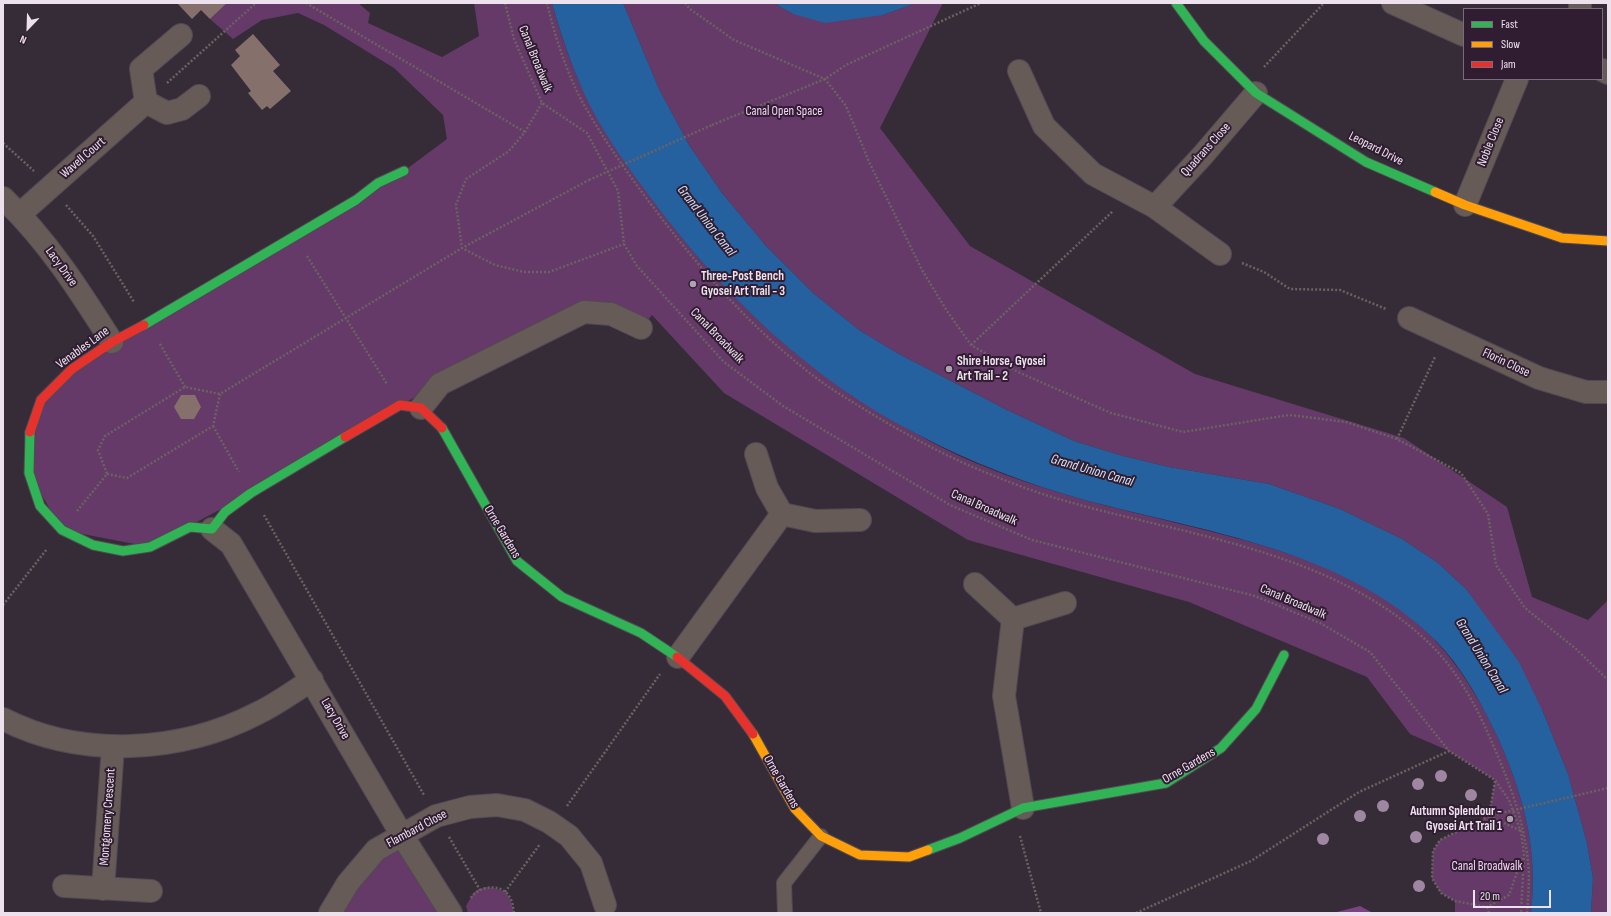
<!DOCTYPE html>
<style>
body{margin:0}
#map{position:relative;width:1611px;height:916px;overflow:hidden;background:#362c37;font-family:"Sofia Sans Condensed",sans-serif}
canvas{display:block}
.frame{position:absolute;inset:0;border:4px solid #ede1ee;pointer-events:none}
.legend{position:absolute;left:1463px;top:8px;width:140px;height:72px;box-sizing:border-box;background:#301d31;border:1px solid #7c6b7d;margin:0;padding:5px 7px;list-style:none;font-size:12px;color:#ede1ee}
.legend li{display:flex;align-items:center;gap:8px;height:20px}
.legend b{width:20px;border:1px solid #7c6b7d}
.north{position:absolute;left:8px;top:8px;width:40px;height:40px;-webkit-text-stroke:3px #301d31;paint-order:stroke;rotate:203deg;font-size:11px;font-weight:700;line-height:16px;text-align:center;color:#ede1ee}
.north::after{content:'';display:block;margin:auto;width:14px;height:18px;background:#ede1ee;clip-path:polygon(50% 0,100% 100%,50% 72%,0 100%)}
.scale{position:absolute;left:1473px;top:890px;width:78px;height:18px;box-sizing:border-box;border:2px solid #ede1ee;border-top:0;padding-left:5px;font-size:12px;line-height:14px;white-space:nowrap;color:#ede1ee;-webkit-text-stroke:3px #301d31;paint-order:stroke}
</style>
<div id="map">
<canvas width="1611" height="916"></canvas>
<div class="frame"></div>
<ul class="legend">
<li><b style="height:5px;background:#30b455"></b>Fast</li>
<li><b style="height:5px;background:#ff9f0a"></b>Slow</li>
<li><b style="height:5px;background:#e5322d"></b>Jam</li>
</ul>
<div class="north">N</div>
<div class="scale">20 m</div>
</div>
<script>
const ctx = document.querySelector('canvas').getContext('2d');
ctx.lineJoin = 'round';
function fillPath(path, color) { ctx.fillStyle = color; ctx.fill(path, 'evenodd'); }
function strokePath(path, color, width, dash) { ctx.strokeStyle = color; ctx.lineWidth = width; ctx.lineCap = dash ? 'butt' : 'round'; ctx.setLineDash(dash || []); ctx.stroke(path); }
function label(font, color, halo, rows, align = 'center') {
  ctx.font = font + ' "Sofia Sans Condensed",sans-serif'; ctx.lineWidth = 4; ctx.setLineDash([]); ctx.textBaseline = 'middle'; ctx.strokeStyle = halo; ctx.fillStyle = color; for (const [text, x, y, turn = 0] of rows) {
    ctx.save(); ctx.translate(x, y); ctx.rotate((+turn || 0) * Math.PI / 180); ctx.textAlign = isNaN(turn) ? turn : align; if (halo) ctx.strokeText(text, 0, 0); ctx.fillText(text, 0, 0); ctx.restore();
  }
}
fillPath(new Path2D(`
 M227,3H358L370,13L368,23L442,57L479,36L474,3H552C561,35 572,68 587,98C605,135 629,168 654,201C688,248 726,291 770,330C780,339 791,350 802,358C823,374 847,388 869,402C885,413 900,425 917,434C988,475 1069,497 1148,516C1235,538 1330,556 1404,612C1446,644 1476,690 1498,738C1524,797 1538,848 1531,913H1455V901L1441,893L1432,878L1433,851L1440,840L1489,816L1495,780L1449,751L1410,734L1367,677L1189,602L968,540L724,393L652,315L641,328L584,312L400,405L251,493L150,547L62,530L29,473L41,400L72,369L404,171L447,139L443,115L394,68L324,25L298,13L262,20L233,39L210,19Z
 M623,3H774L793,14L883,15L916,3H943L880,128L970,246L1195,374L1404,438L1507,507L1532,597L1588,620L1608,600V913H1591L1593,878L1587,843L1568,774L1543,712L1466,589L1438,563L1402,539L1340,509L1269,484L1169,467L1123,456L1074,441L1007,410L897,353L859,330L813,293L766,246L722,193L689,145L659,89Z
 M403,837L451,913H330Z
 M485,887C508,890 509,892 514,913H468L466,906L474,892Z`), '#653968');
fillPath(new Path2D(`
 M1360,906L1373,913H1333Z`), '#7b4380');
fillPath(new Path2D(`
 M552,3H623L659,89L689,145L722,193L766,246L813,293L859,330L897,353L1007,410L1074,441L1123,456L1169,467L1269,484L1340,509L1402,539L1438,563L1466,589L1519,662L1543,712L1568,774L1587,843L1593,878L1591,913H1531C1538,848 1524,797 1498,738C1482,704 1462,667 1436,641C1345,549 1204,532 1085,500C1027,484 970,462 917,434C811,380 724,296 653,201C633,174 613,147 596,117C577,82 563,42 552,3Z
 M774,3H916L883,15L825,23L793,14Z`), '#25619f');
fillPath(new Path2D(`
 M177,3H227L210,19L201,10L192,19Z
 M253,34L280,65L273,71L291,91L270,109L267,106L262,110L248,93L251,91L231,65L240,56L235,50Z
 M181,395H195L201,407L194,419H181L174,407Z`), '#86706c');
const lane = new Path2D(`
 M785,913L784,883L821,836`);
const street = new Path2D(`
 M1393,3L1464,35
 M1580,9V3
 M181,35L141,69L146,102L167,113L182,109L199,96
 M1602,70L1608,73
 M1019,71L1044,126L1093,174L1155,207
 M3,198C48,241 79,290 112,342
 M1465,205L1517,79
 M20,214L146,102
 M1220,254L1155,207L1203,155L1256,93
 M1409,318L1539,378L1586,392H1608
 M421,408L440,384L584,312L611,314L641,328
 M756,454L767,488L782,514L815,521L860,520
 M212,529L231,544L403,837L451,913
 M975,584L1013,619L1065,603
 M1013,619L1004,696L1023,808
 M678,657L782,514
 M3,719C81,759 181,753 258,713C277,704 294,691 312,680
 M64,886L151,891
 M103,889L113,746
 M330,913L348,883L376,850L436,816L470,807L497,805L525,810L549,822L569,836L591,863L605,905`);
const fast = new Path2D(`
 M1176,3L1204,41L1256,93L1366,162L1435,192
 M144,325L356,200L378,183L404,171
 M442,428L517,561L562,597L641,633L677,657
 M30,432L29,473L40,506L62,530L93,545L123,551L150,547L190,527L212,529L225,512L251,493L345,437
 M928,850L960,838L1023,808L1166,783L1221,748L1256,709L1284,655`);
const slow = new Path2D(`
 M1435,192L1465,205L1562,238L1608,241
 M753,734L795,809L821,836L860,855L909,857L928,850`);
const jam = new Path2D(`
 M30,432L41,400L72,369L112,342L144,325
 M345,437L400,405L421,408L442,428
 M677,657L725,696L753,734`);
strokePath(lane, '#524a53', 16);
strokePath(street, '#524a53', 24);
strokePath(fast, '#524a53', 11);
strokePath(slow, '#524a53', 11);
strokePath(jam, '#524a53', 11);
strokePath(new Path2D(`
 M306,3L525,132
 M505,3L514,39L542,103L587,133L618,191L624,244L637,266L724,362L783,406L950,505L1032,540L1255,596L1320,623L1370,652L1449,751L1495,780L1509,800L1521,832L1524,854L1521,913
 M547,3C555,37 567,74 584,105C604,140 628,174 653,207C699,268 750,327 811,374C830,389 851,401 872,414C909,436 947,457 987,473C1009,482 1032,491 1055,498C1183,536 1335,549 1433,647C1460,675 1479,711 1493,745C1510,784 1524,821 1528,862C1530,879 1528,896 1527,913
 M685,3L690,9L734,40L825,79L846,106L870,164L922,270L947,311L971,345L1018,372L1111,413L1183,432L1289,415L1346,422L1397,439L1461,473L1488,514L1496,565L1525,608L1576,649L1608,680
 M1264,67L1324,3
 M167,83L256,3
 M542,103L525,132L509,151L466,179L456,205L462,248L495,265L524,272H549L624,244
 M712,125L825,79L846,65L981,3
 M3,143L34,171
 M66,205L93,236L134,302
 M307,256L387,384
 M1242,263L1264,272L1290,289L1340,290L1386,309
 M160,344L185,387
 M971,345L1113,211
 M213,426L239,472
 M1397,439L1435,357
 M107,474L127,478L213,426L220,394
 M77,511L107,474L98,450L105,436L185,387L220,394L462,248L589,180
 M264,515L424,795
 M3,605L47,549
 M1495,781L1489,816L1521,831
 M567,806L660,674
 M1489,816L1440,840L1433,851L1432,878L1441,893L1455,901L1487,907L1509,895L1522,858
 M1020,836L1041,913
 M449,837L480,890
 M505,892L540,844
 M471,898C478,886 503,882 510,898C513,902 513,908 514,913
 M1487,907L1489,913
 M1136,913L1251,861L1359,792L1449,751`), '#6c6262', 2.5, [2, 2]);
strokePath(lane, '#675b58', 14);
strokePath(street, '#675b58', 22);
strokePath(fast, '#30b455', 9);
strokePath(slow, '#ff9f0a', 9);
strokePath(jam, '#e5322d', 9);
strokePath(new Path2D(`
 M589,180L712,125
 M1489,816L1608,788`), '#6c6262', 2.5, [2, 2]);
ctx.fillStyle = '#9f87a1';
for (const [x, y] of [
 [1441,776],
 [1418,784],
 [1471,795],
 [1383,806],
 [1360,816],
 [1416,837],
 [1323,839],
 [1419,886]
]) { ctx.beginPath(); ctx.arc(x, y, 6, 0, 2 * Math.PI); ctx.fill(); }
for (const [x, y, r, color] of [
 [693,284,4,"#ada2ae"],
 [949,369,4,"#ada2ae"],
 [1510,819,4,"#ada2ae"]
]) { const dot = new Path2D(); dot.arc(x, y, r, 0, 2 * Math.PI); ctx.fillStyle = color; ctx.fill(dot); strokePath(dot, '#301d31', 1.5); }
label('13px', '#ede1ee', '#301d31', [
 ["Canal Broadwalk",535,59,68],
 ["Noble Close",1491,142,-68],
 ["Leopard Drive",1376,149,27],
 ["Quadrans Close",1206,150,-48],
 ["Wavell Court",83,158,-41],
 ["Lacy Drive",61,267,54],
 ["Canal Broadwalk",717,336,46],
 ["Venables Lane",83,348,-36],
 ["Florin Close",1506,363,25],
 ["Canal Broadwalk",984,508,24],
 ["Orne Gardens",502,532,59],
 ["Canal Broadwalk",1293,602,23],
 ["Lacy Drive",335,719,60],
 ["Orne Gardens",1189,766,-30],
 ["Orne Gardens",781,782,60],
 ["Montgomery Crescent",108,817,-86],
 ["Flambard Close",417,829,-28]
]);
label('13px', '#f5d2f7', '#301d31', [
 ["Canal Open Space",784,112],
 ["Canal Broadwalk",1487,867]
]);
label('bold 13px', '#ede1ee', '#301d31', [
 ["Three-Post Bench",701,277],
 ["Gyosei Art Trail - 3",701,292],
 ["Shire Horse, Gyosei",957,362],
 ["Art Trail - 2",957,377],
 ["Autumn Splendour -",1502,812,"right"],
 ["Gyosei Art Trail 1",1502,827,"right"]
], 'left');
label('italic 14px', '#d2e2f5', '#301d31', [
 ["Grand Union Canal",706,221,52],
 ["Grand Union Canal",1092,471,16],
 ["Grand Union Canal",1481,656,58]
]);
</script>
